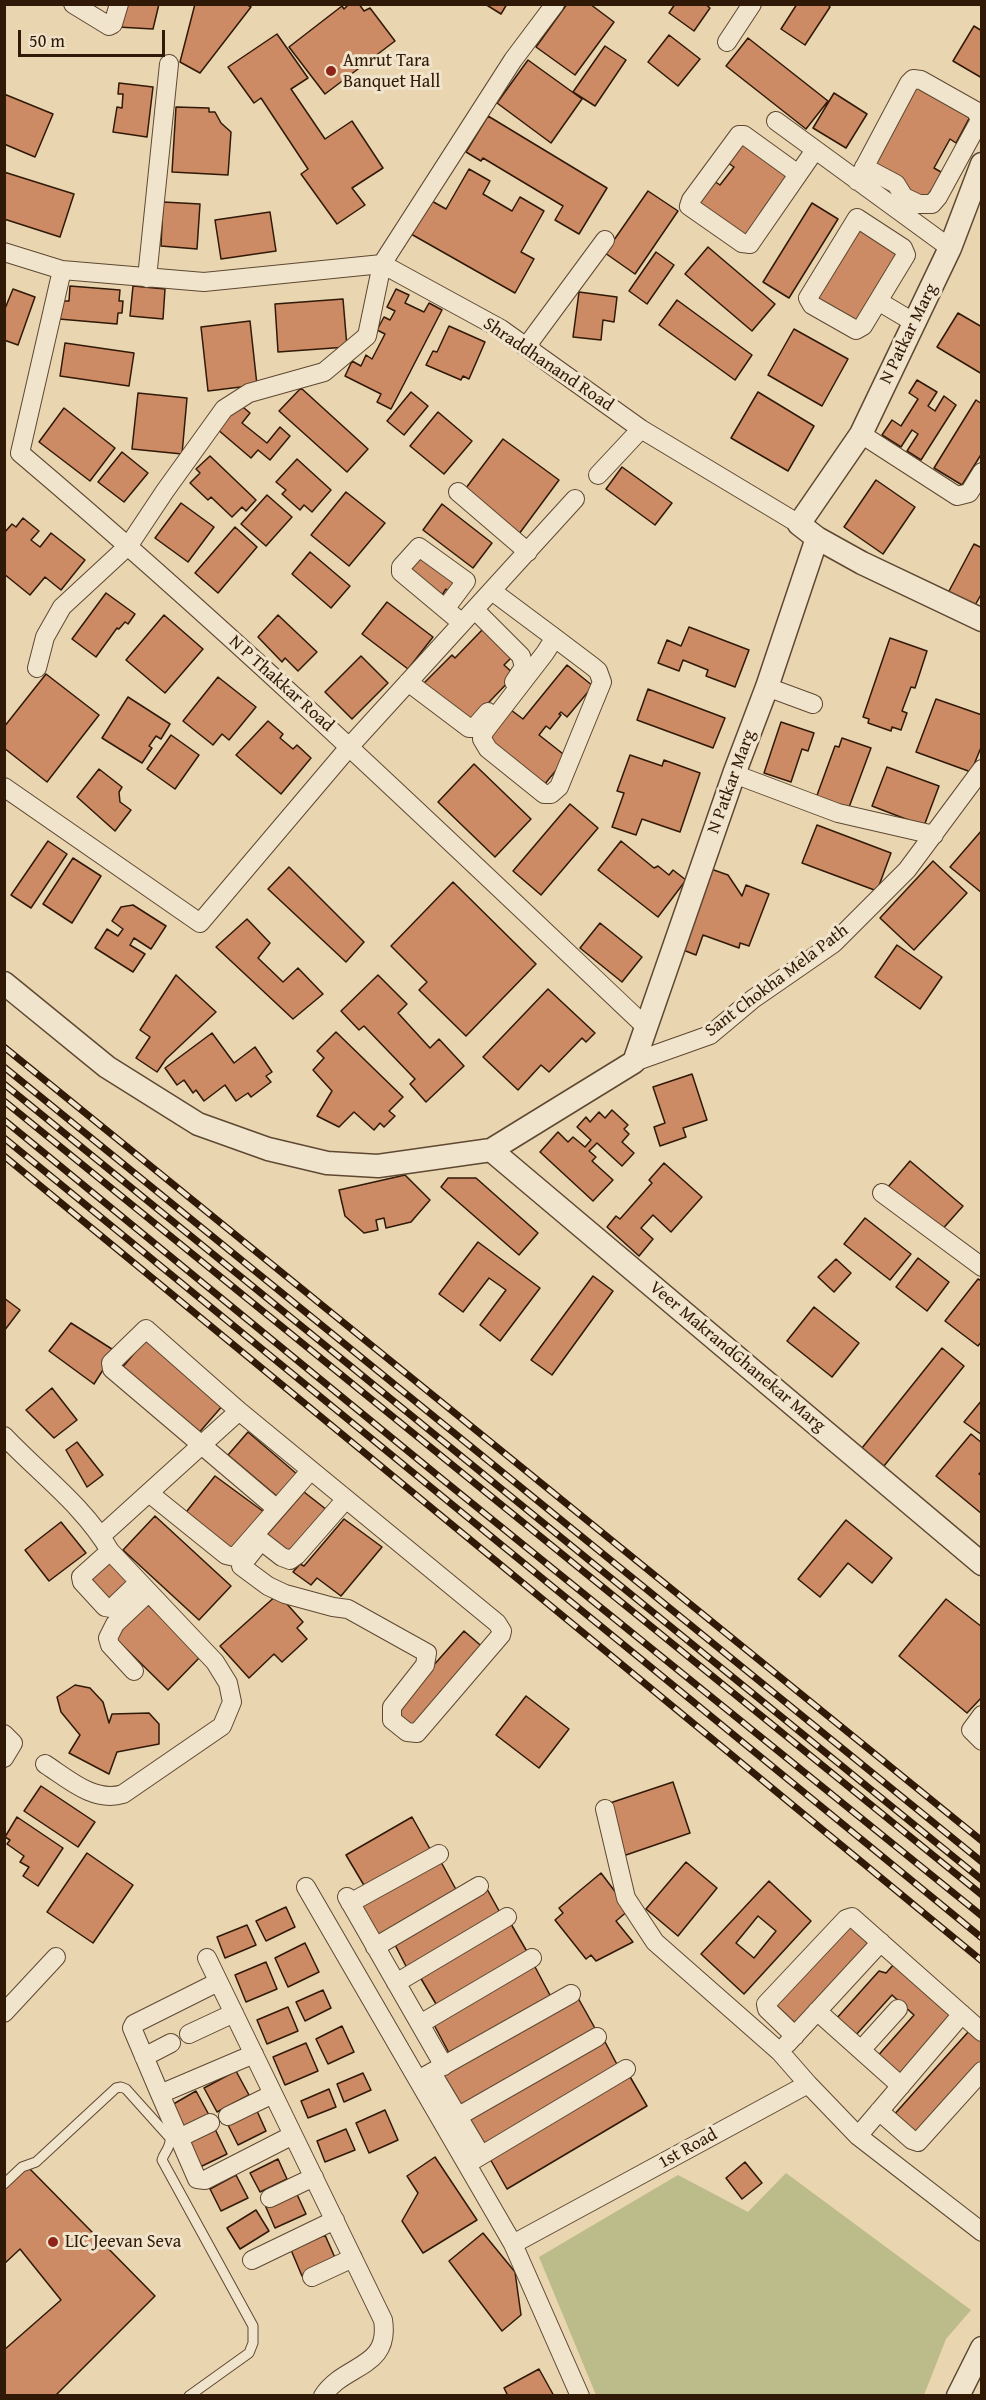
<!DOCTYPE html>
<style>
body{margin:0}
#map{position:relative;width:986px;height:2400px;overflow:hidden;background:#ead5b1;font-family:"Gentium Book Plus",serif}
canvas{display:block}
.frame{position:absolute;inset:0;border:6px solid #301907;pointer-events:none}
.scale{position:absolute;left:18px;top:30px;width:147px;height:27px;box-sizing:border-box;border:3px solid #301907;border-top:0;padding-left:8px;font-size:18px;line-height:21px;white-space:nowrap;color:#301907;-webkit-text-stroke:4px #f1e4cc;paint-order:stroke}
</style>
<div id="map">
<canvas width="986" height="2400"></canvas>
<div class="frame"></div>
<div class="scale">50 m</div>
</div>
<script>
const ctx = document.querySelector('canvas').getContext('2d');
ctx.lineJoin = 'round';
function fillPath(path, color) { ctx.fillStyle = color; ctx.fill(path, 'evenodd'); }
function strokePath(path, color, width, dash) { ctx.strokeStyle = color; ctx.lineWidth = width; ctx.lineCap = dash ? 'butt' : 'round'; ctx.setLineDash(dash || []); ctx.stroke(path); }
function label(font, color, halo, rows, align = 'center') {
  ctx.font = font + ' "Gentium Book Plus",serif'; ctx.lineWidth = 6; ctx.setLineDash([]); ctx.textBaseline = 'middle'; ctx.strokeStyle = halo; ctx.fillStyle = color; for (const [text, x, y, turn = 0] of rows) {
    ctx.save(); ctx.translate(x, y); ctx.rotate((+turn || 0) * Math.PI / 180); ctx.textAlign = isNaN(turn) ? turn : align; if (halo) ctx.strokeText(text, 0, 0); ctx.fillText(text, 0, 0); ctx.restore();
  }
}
fillPath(new Path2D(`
 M786,2173L971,2310L946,2339L924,2395H596L539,2257L678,2175L748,2212Z`), '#bbbc89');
const building = new Path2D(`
 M122,4H159L153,29L118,27Z
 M195,4H246L251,7L200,73L180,62Z
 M349,4H359L364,11L370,8L395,41L325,94L289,47L342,6L344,9Z
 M485,4H507L501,14Z
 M567,4H590L614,22L575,75L536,47Z
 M675,4H705L710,8L694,31L669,13Z
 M797,4H827L830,7L805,45L781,29Z
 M974,26L982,31V78L953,61Z
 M277,34L308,78L291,89L325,139L352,121L383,168L352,188L365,205L337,224L301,174L308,169L261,98L254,103L228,67Z
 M669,35L700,59L678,86L648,62Z
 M748,38L828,101L806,129L726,66Z
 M605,46L626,60L595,106L573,92Z
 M528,60L582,99L551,143L497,103Z
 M917,82L972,113L956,143L950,139L934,168L941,172V177L926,198L908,191L872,164Z
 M119,83L153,87L147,137L113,132L117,107L122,108L123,94H118Z
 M834,93L867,114L846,148L813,128Z
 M4,94L53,114L35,157L4,144Z
 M176,107L209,108V112H215L221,123L231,132L228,175L172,172Z
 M488,116L607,188L579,234L555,220L563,206L483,158L481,161L466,152Z
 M742,138L794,175L773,195L760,214L763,216L747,240L694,202L711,179L720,185L734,167L725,161Z
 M469,169L490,181L483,194L512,211L520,197L544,211L521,252L534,259L515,293L411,234L430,200L446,209Z
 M4,172L74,194L60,237L4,219Z
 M648,191L678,211L635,274L605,253Z
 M163,202L200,204L197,249L161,246Z
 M812,203L838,219L789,298L763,282Z
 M270,212L276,251L221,259L215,220Z
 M858,225L900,250L855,324L813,299Z
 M708,247L775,304L752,331L685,274Z
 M656,252L674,265L647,304L629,291Z
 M70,286L120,290L119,301H123L122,313H118L117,324L59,319L61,301H69Z
 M133,286L165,289L163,319L130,316Z
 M13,289L35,297L18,345L4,340V311Z
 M396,289L409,295L405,303L424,312L429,303L442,310L391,409L377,402L381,394L345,376L352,361L361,366L366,355L372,359L385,334L377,330L384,317L390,320L395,311L387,307Z
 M579,292L617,297L614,322L603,320L601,340L573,337Z
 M343,299L347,347L278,352L275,304Z
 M677,300L752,355L735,380L659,325Z
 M958,313L982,327V374L937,347Z
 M250,321L257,385L208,391L201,327Z
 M449,326L485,342L469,379L463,376L461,380L426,365L433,351L437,352Z
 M794,329L848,359L822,406L768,375Z
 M65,343L134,353L129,386L60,376Z
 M917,380L937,392L928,406L935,411L944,396L956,405L921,460L907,451L918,434L912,430L901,447L882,435L892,420L901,426L918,399L909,393Z
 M301,388L368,449L347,472L279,411Z
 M411,392L428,406L404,435L387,421Z
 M758,392L814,426L788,471L731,438Z
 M138,393L187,398L182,454L132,449Z
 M976,400L982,404V453L962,485L934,468Z
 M238,403L250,413L242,423L267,443L280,427L290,436L270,460L258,450L251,458L217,429Z
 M64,408L115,448L90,481L39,442Z
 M438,412L472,441L444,474L410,446Z
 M503,439L559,480L519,534L463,492Z
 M122,452L148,473L124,502L98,482Z
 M210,456L256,500L246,511L242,507L232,517L211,497L208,500L190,483L200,473L196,469Z
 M297,459L331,490L312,512L304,505L300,510L282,494L286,490L276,482Z
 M622,467L672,503L655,525L606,489Z
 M876,480L915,507L883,554L844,527Z
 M346,492L385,523L349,566L311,535Z
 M267,495L292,517L266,546L241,524Z
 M181,503L214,527L188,562L155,538Z
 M442,504L492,543L473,568L423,530Z
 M23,518L39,531L31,540L40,547L51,533L85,560L61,590L45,577L30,595L4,574V533L12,524L16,527Z
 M235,527L257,547L218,593L195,573Z
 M974,544L982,548V593L974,607L948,593Z
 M310,552L350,586L331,608L292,574Z
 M417,552L460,581L452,593L446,589L440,598L403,572Z
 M106,593L135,614L128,624L125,622L119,629L117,628L96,657L72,639Z
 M387,602L433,637L408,669L362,634Z
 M164,615L203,649L165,693L126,660Z
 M278,615L317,652L298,671L285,658L282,662L258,637Z
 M689,627L749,650L735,687L706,676L708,670L683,660L679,671L658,663L667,640L681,646Z
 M483,629L512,657L504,665L515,675L470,722L422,685L452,655L455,658Z
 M890,638L927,651L915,688L911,687L902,711L907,713L901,730L892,727L891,731L868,723L869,719L863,717Z
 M361,656L388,683L352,719L325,692Z
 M567,665L593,686L567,717L561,712L559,714L561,715L550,729L546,726L539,735L567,757L544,785L488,739L511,710L523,719Z
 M46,674L99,715L47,782L4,748V727Z
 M218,677L256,707L229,740L222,734L213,745L183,721Z
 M648,689L725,718L713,748L637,720Z
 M128,697L170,724L161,739L156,736L149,746L152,748L142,763L102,738Z
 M936,699L982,715V745L971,772L916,752Z
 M268,721L283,734L280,738L293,749L297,745L311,758L281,794L236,755Z
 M781,722L814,733L808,751L802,749L791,782L764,773Z
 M171,735L199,755L175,789L147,769Z
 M842,738L871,748L848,810L816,798L835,746L839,747Z
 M630,755L662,766L664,760L700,773L680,832L642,819L636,835L612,827L624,793L617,791Z
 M474,764L531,819L495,857L438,802Z
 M887,767L939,786L924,826L872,806Z
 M99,769L122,787L119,792L120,802L131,810L115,831L77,797Z
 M570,804L598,828L541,895L513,871Z
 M817,825L891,853L877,891L802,863Z
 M982,830V893L950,867Z
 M48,841L67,854L31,908L11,895Z
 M621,841L654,868L658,866L669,875L673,870L686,880L658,917L598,870Z
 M73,858L101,876L72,923L43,904Z
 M933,861L967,893L914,950L880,918Z
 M289,867L364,942L346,962L268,889Z
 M711,869L728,875L742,896L746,885L769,894L749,946L740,943L739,948L703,935L696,955L678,948Z
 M453,882L536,964L466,1036L419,990L427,982L391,946Z
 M133,905L166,926L151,949L134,938L130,945L145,954L133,972L95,948L107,929L118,936L123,929L112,921L121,907Z
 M247,919L270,943L258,958L283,982L298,968L323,994L293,1019L216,947Z
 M600,923L642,957L622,982L580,948Z
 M897,945L942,977L920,1009L875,977Z
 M176,975L216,1012L166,1059L157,1072L136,1058L150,1037L140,1030Z
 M378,975L407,1004L398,1013L430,1048L439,1039L464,1066L426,1102L410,1084L415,1079L364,1026L359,1030L341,1011Z
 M548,989L595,1033L586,1042L582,1038L549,1072L541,1065L518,1090L483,1057Z
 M336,1032L403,1097L389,1111L395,1116L384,1127L380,1123L374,1130L354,1112L339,1127L317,1116L332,1091L313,1070L324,1058L317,1051Z
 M212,1033L234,1063L255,1047L272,1072L266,1076L271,1082L251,1097L248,1093L236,1101L225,1085L204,1101L196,1090L193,1093L184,1080L177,1085L165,1068Z
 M692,1074L707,1120L683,1128L686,1137L660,1146L654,1127L665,1123L653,1087Z
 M612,1110L628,1125L624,1129L629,1134L622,1142L634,1153L622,1166L597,1143L589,1151L596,1157L592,1161L613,1180L593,1201L540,1152L558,1132L568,1142L573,1137L585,1147L591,1140L577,1127L586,1117L590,1122L599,1112L605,1118Z
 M910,1161L963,1206L940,1232L888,1187Z
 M664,1163L702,1197L671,1232L653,1215L641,1228L653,1239L639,1256L607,1227L616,1216L620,1219L652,1183L649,1180Z
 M405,1175L430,1200L411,1222L386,1228L384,1218L376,1220L378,1230L364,1233L345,1216L339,1190Z
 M448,1178H476L538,1233L519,1255L441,1187Z
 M865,1218L911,1254L890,1280L844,1244Z
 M478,1242L540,1288L500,1341L480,1325L506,1290L489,1278L463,1312L439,1294Z
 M918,1258L949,1282L927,1311L896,1287Z
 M836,1259L851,1273L834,1292L818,1277Z
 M593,1276L613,1291L552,1375L531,1360Z
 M978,1279L982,1281V1341L978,1346L945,1321Z
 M4,1298L20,1310L4,1331Z
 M814,1307L859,1343L832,1377L787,1341Z
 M71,1323L115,1351L94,1384L49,1351Z
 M147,1338L224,1404L197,1435L121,1369Z
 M942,1348L964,1366L884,1466L862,1448Z
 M52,1388L77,1420L54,1438L26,1410Z
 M982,1400V1435L964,1422Z
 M248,1432L298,1475L279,1498L228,1455Z
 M971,1434L982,1443V1471L979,1474L982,1476V1514L936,1476Z
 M77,1442L103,1475L87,1487L66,1450Z
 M215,1476L264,1512L232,1553L183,1516Z
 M304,1492L327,1510L290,1555L265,1537Z
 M155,1516L231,1586L199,1620L123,1550Z
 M344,1519L382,1547L341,1596L317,1578L311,1585L293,1572L300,1564L304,1566Z
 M846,1520L892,1558L872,1583L848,1563L820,1597L798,1579Z
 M61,1522L86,1553L49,1581L25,1550Z
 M112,1555L137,1584L113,1604L88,1576Z
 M278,1594L303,1622L297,1628L307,1639L282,1662L274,1654L249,1678L220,1646Z
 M946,1599L982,1627V1697L967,1713L899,1656Z
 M146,1603L201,1656L168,1690L114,1637Z
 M464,1631L486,1650L414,1730L393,1711Z
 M75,1685L90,1688L103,1702L109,1723L112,1714L149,1713L159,1724V1744L117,1752L109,1774L69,1753L80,1735L61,1712L57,1697Z
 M526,1696L569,1729L539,1768L496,1735Z
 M673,1782L690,1833L623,1856L607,1804Z
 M41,1786L95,1822L78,1847L24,1811Z
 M17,1817L63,1848L38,1886L23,1876L29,1867L20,1862L24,1856L7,1844L10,1840L5,1837Z
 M412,1817L430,1849L365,1887L346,1855Z
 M87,1853L133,1885L93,1943L47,1912Z
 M441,1862L459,1895L379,1938L362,1906Z
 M686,1862L717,1888L678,1936L646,1909Z
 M601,1873L629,1910L616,1921L633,1942L596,1961L591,1955L586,1959L555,1920L563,1913L559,1908Z
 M769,1881L811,1921L744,1994L701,1954ZM758,1916L776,1931L754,1958L736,1943Z
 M487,1889L503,1918L408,1970L393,1941Z
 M286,1907L295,1927L266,1941L256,1921Z
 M849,1922L872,1943L796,2024L774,2003Z
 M511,1924L529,1955L439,2009L420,1977Z
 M247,1925L256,1945L225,1958L217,1937Z
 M305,1943L319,1972L288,1987L275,1958Z
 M266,1962L277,1989L246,2002L235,1975Z
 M895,1963L955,2017L898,2080L875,2059L914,2015L892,1995L855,2036L836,2019L879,1971L886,1973Z
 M534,1965L551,1997L449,2053L432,2021Z
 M323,1990L331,2008L305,2021L296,2002Z
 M578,1998L596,2030L456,2111L437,2077Z
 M288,2007L298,2031L267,2044L257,2020Z
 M342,2026L354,2052L328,2064L316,2039Z
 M969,2031L982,2042V2065L916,2138L892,2117Z
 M604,2040L620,2070L481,2149L464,2118Z
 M306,2043L318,2071L285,2085L273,2057Z
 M236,2071L249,2095L217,2112L204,2088Z
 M363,2073L371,2090L344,2102L337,2084Z
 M629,2075L647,2106L507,2189L489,2157Z
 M329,2089L336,2107L308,2118L301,2101Z
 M196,2091L209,2115L183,2129L170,2106Z
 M385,2110L398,2140L369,2153L356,2123Z
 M257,2111L266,2131L238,2145L228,2125Z
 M215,2129L227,2154L198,2168L186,2143Z
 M346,2129L355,2150L325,2162L317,2141Z
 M435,2157L477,2220L423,2253L402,2221L418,2193L407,2176Z
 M278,2159L287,2179L260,2192L250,2173Z
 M745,2162L762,2183L742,2199L726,2178Z
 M27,2166L155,2296L55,2396H4V2189Z
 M236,2175L248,2198L221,2211L210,2189Z
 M295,2190L306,2214L275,2228L265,2205Z
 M256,2210L269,2231L240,2249L227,2228Z
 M483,2233L515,2272L521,2315L502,2331L449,2261Z
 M325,2235L336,2260L302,2276L291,2250Z
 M20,2249L61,2300L4,2350V2264Z
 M539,2369L554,2396H508L504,2388Z`);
fillPath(building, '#cc8b64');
strokePath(building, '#301907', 1.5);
const service = new Path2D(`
 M4,2184L22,2167L36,2162L116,2088L121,2087L126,2089L170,2138C171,2148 164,2152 162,2160L253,2326V2343L249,2353L189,2396`);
const minor = new Path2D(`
 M73,4L109,26L113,24L119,4
 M727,42L752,4
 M776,121L950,248
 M798,174L744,135H739L691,200L689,206L742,243L750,244L752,241L815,150
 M857,181L909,83L913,79L921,80L976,111L980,120L938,197L932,204H919L904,197L896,184L864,167
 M857,218L903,248L906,255L863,326L856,330L812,305L808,298Z
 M4,252L62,270L204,282L382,264L501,329L641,429L799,524
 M62,270L20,453C236,636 440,832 645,1026
 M147,278L169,64
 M878,301L915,323
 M526,347L605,240
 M861,434L957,496L969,493L982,472
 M598,475L641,429
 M458,492L528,552
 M492,591L551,635L552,642L545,653L484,732L482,739L488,749L544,794H551L559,787L602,682L598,671L592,666L551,635
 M445,609L466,581L419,547L401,567V572L462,623
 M475,610L521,656L524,667L514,682
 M37,668L45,637L62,607L129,545L165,491L224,409L249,393L324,372L367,336L382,264L513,60L555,4
 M408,682L469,728H474L488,712
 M767,687L813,704
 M734,774L838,813L934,835
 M4,787L200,923L350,746L575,499
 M634,1062L710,1035L753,999L834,943L907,870L982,769
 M882,1193L982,1267
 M239,1411L146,1329L111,1363L112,1369L277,1509
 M4,1436C40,1474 84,1506 110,1551L215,1662L228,1683L232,1702L222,1726L123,1794C94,1803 68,1779 45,1764
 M149,1493L226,1555L235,1557L311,1470
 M101,1536L239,1411L497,1623L502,1631L501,1635L417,1733L407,1732L392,1720V1707L425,1665L427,1653L348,1609L333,1607L285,1594L268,1586L241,1566L261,1541
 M255,1536L282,1557L290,1560L297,1555L346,1499
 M110,1551L81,1577L82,1582L105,1607L111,1608L114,1606L139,1582
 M134,1671L110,1645L108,1638L115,1624L149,1592
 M982,1715L971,1730L982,1741
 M4,1734L13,1743L4,1758
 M605,1809L626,1898L655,1942L780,2052L808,2084
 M306,1887L513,2244
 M347,1897L444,2066
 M350,1903L439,1854
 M375,1947L479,1886
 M207,1958L383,2320C391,2369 343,2364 323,2396
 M396,1983L507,1917
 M817,2011L901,2086
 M4,2013L56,1957
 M420,2024L532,1958
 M189,2034L234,2013
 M795,2036L767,2009L766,2004L846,1919L852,1917L982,2032
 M787,2044L881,1942
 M861,2050L898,2009
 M254,2054L160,2094L197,2179L205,2180L293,2135
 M144,2057L171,2043
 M432,2073L481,2155
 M418,2080L571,1994
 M160,2094L132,2028L134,2024L218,1982
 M879,2111L912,2140L918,2142L982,2071
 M228,2116L273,2094
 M457,2117L597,2037
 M858,2136L962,2014
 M179,2138L210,2123
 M467,2164L626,2069
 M270,2198L314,2177
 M252,2260L335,2220
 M312,2277L353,2258
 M580,2396L513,2244L808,2084L858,2136L982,2232`);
const tertiary = new Path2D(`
 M982,164L950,248L861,434L799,524L817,538L862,563L982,620
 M4,983L107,1067L198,1124L268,1149L327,1163L378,1166L491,1150L634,1062L734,774L767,687L817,538
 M491,1150L982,1564
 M958,2396L982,2348`);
strokePath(service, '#5e4832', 11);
strokePath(minor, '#5e4832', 20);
strokePath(tertiary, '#5e4832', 25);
strokePath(service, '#f1e4cc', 9);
strokePath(minor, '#f1e4cc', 18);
strokePath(tertiary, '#f1e4cc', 22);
const rail = new Path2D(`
 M4,1047L982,1841
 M4,1067L982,1862
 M4,1084L982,1880
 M4,1101L982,1895
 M4,1120L442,1479L982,1916
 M4,1138L982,1938
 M4,1156L982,1961`);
strokePath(rail, '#301907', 7);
strokePath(rail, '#f1e4cc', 4.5, [14]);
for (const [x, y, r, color] of [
 [331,71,6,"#8f2418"],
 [53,2242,6,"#8f2418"]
]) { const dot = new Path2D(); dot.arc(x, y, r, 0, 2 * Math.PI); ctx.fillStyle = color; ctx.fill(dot); strokePath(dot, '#f1e4cc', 2); }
label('18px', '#301907', '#f1e4cc', [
 ["Amrut Tara",343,61],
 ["Banquet Hall",343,82],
 ["LIC Jeevan Seva",65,2242]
], 'left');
label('18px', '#301907', '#f1e4cc', [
 ["N Patkar Marg",909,334,-64],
 ["Shraddhanand Road",548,365,34],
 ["N P Thakkar Road",281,684,42],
 ["N Patkar Marg",732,782,-70],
 ["Sant Chokha Mela Path",777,981,-37],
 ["Veer MakrandGhanekar Marg",737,1357,40],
 ["1st Road",688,2149,-29]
]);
</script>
